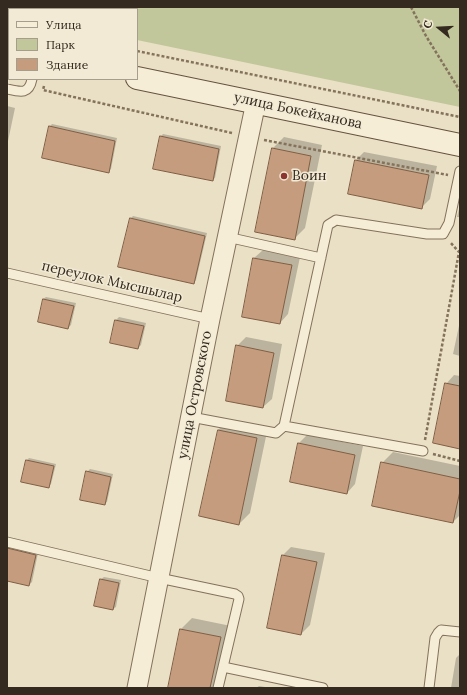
<!DOCTYPE html>
<meta charset="utf-8">
<style>
body{margin:0}
#map{position:relative;width:467px;height:695px;overflow:hidden;background:#eae0c5;font-family:Lora,serif}
canvas{display:block}
.frame{position:absolute;inset:0;border:8px solid #352a1f;pointer-events:none}
.legend{position:absolute;left:8px;top:8px;width:130px;height:72px;box-sizing:border-box;background:#f2ead4;border:1px solid #a69d8c;margin:0;padding:5px 7px;list-style:none;font-size:12px;color:#352a1f}
.legend li{display:flex;align-items:center;gap:8px;height:20px}
.legend b{width:20px;border:1px solid #a69d8c}
.north{position:absolute;left:419px;top:8px;width:40px;height:40px;-webkit-text-stroke:3px #f2ead4;paint-order:stroke;rotate:288deg;font-size:11px;font-weight:700;line-height:16px;text-align:center;color:#352a1f}
.north::after{content:'';display:block;margin:auto;width:14px;height:18px;background:#352a1f;clip-path:polygon(50% 0,100% 100%,50% 72%,0 100%)}
</style>
<div id="map">
<canvas width="467" height="695"></canvas>
<div class="frame"></div>
<ul class="legend">
<li><b style="height:5px;background:#f6edd7"></b>Улица</li>
<li><b style="height:11px;background:#c1c79a"></b>Парк</li>
<li><b style="height:11px;background:#c59d7e"></b>Здание</li>
</ul>
<div class="north">С</div>
</div>
<script>
const ctx = document.querySelector('canvas').getContext('2d');
ctx.lineJoin = 'round';
function fillPath(path, color) { ctx.fillStyle = color; ctx.fill(path, 'evenodd'); }
function strokePath(path, color, width, dash) { ctx.strokeStyle = color; ctx.lineWidth = width; ctx.lineCap = dash ? 'butt' : 'round'; ctx.setLineDash(dash || []); ctx.stroke(path); }
function label(font, color, halo, rows, align = 'center') {
  ctx.font = font + ' Lora,serif'; ctx.lineWidth = 3; ctx.setLineDash([]); ctx.textBaseline = 'middle'; ctx.strokeStyle = halo; ctx.fillStyle = color; for (const [text, x, y, turn = 0] of rows) {
    ctx.save(); ctx.translate(x, y); ctx.rotate((+turn || 0) * Math.PI / 180); ctx.textAlign = isNaN(turn) ? turn : align; if (halo) ctx.strokeText(text, 0, 0); ctx.fillText(text, 0, 0); ctx.restore();
  }
}
fillPath(new Path2D(`
 M34,7H460V107L137,40V9H33Z`), '#c1c79a');
fillPath(new Path2D(`
 M7,106L15,108L7,146Z
 M52,124L117,138L111,169L108,172L49,127Z
 M163,134L221,146L215,178L212,180L160,137Z
 M284,137L322,145L305,228L294,239L273,148Z
 M364,152L437,166L430,199L422,207L356,160Z
 M460,205V217H457Z
 M133,216L207,233L196,280L194,283L131,218Z
 M263,250L300,257L288,314L280,323L243,316L254,258Z
 M46,297L76,303L71,325L68,328L43,299Z
 M119,317L146,323L141,345L138,348L112,342L116,320Z
 M460,321V356L453,354Z
 M246,337L282,344L272,399L263,407L227,400L237,346Z
 M454,375L460,376V448L446,384Z
 M229,419L268,427L250,513L239,524L218,430Z
 M307,435L363,446L355,484L347,493L299,443Z
 M393,452L460,466V515L453,522L382,463Z
 M29,458L56,464L51,484L48,487L27,460Z
 M90,469L113,474L107,502L104,504L87,472Z
 M7,544L38,553L32,582L29,585L7,580Z
 M291,547L325,553L310,625L301,634L283,555Z
 M104,577L121,580L116,607L113,609L101,579Z
 M192,618L231,626L219,688H169L181,629Z
 M460,654V688H451L456,658Z
 M259,686L271,688H256Z`), '#0003');
const building = new Path2D(`
 M49,126L115,141L109,173L42,158Z
 M160,136L219,149L213,181L153,169Z
 M272,148L311,156L295,240L255,232Z
 M355,160L429,175L422,209L348,194Z
 M130,218L205,236L194,284L118,267Z
 M253,258L292,265L280,324L242,317Z
 M43,299L74,306L68,329L38,322Z
 M115,320L144,326L138,349L110,343Z
 M236,345L274,353L263,408L226,401Z
 M445,383L460,386V449L433,443Z
 M218,430L257,438L239,525L199,516Z
 M298,443L355,455L347,494L290,482Z
 M26,460L54,466L49,488L21,482Z
 M381,462L460,479V491L453,523L372,506Z
 M86,471L111,477L105,505L80,500Z
 M7,548L36,555L29,586L7,581Z
 M282,555L317,562L301,635L267,628Z
 M100,579L119,583L113,610L94,606Z
 M180,629L221,637L210,688H168Z`);
fillPath(building, '#c59d7e');
strokePath(building, '#805e44', 1);
const lane = new Path2D(`
 M7,89C20,92 29,95 32,79
 M227,237L321,258
 M7,273L210,319
 M191,417L276,433L284,426L328,225L336,220L427,234H443L449,223L460,171
 M284,426L423,451
 M7,542L159,578L235,594L238,596L239,599L223,667L323,688
 M218,688L223,667
 M429,688L435,638L438,633L441,630L460,632`);
const street = new Path2D(`
 M137,688L210,319L256,102`);
const secondary = new Path2D(`
 M7,50H9
 M137,78L460,145`);
strokePath(lane, '#83725c', 11);
strokePath(street, '#83725c', 21);
strokePath(secondary, '#655340', 24);
strokePath(new Path2D(`
 M411,7L426,36L460,91
 M7,24L9,25
 M137,51L460,117
 M44,86L43,90L232,133
 M264,140L448,175
 M425,440L459,252L450,242
 M433,454L460,461`), '#83725c', 2.5, [3, 2]);
strokePath(lane, '#f6edd7', 9);
strokePath(street, '#f6edd7', 19);
strokePath(secondary, '#f6edd7', 22);
for (const [x, y, r, color] of [
 [284,176,4,"#8d3332"]
]) { const dot = new Path2D(); dot.arc(x, y, r, 0, 2 * Math.PI); ctx.fillStyle = color; ctx.fill(dot); strokePath(dot, '#f2ead4', 1.5); }
label('14px', '#352a1f', '#f2ead4', [
 ["улица Бокейханова",298,111,12],
 ["переулок Мысшылар",112,282,13],
 ["улица Островского",195,395,-79]
]);
label('14px', '#352a1f', '#f2ead4', [
 ["Воин",292,176]
], 'left');
</script>
